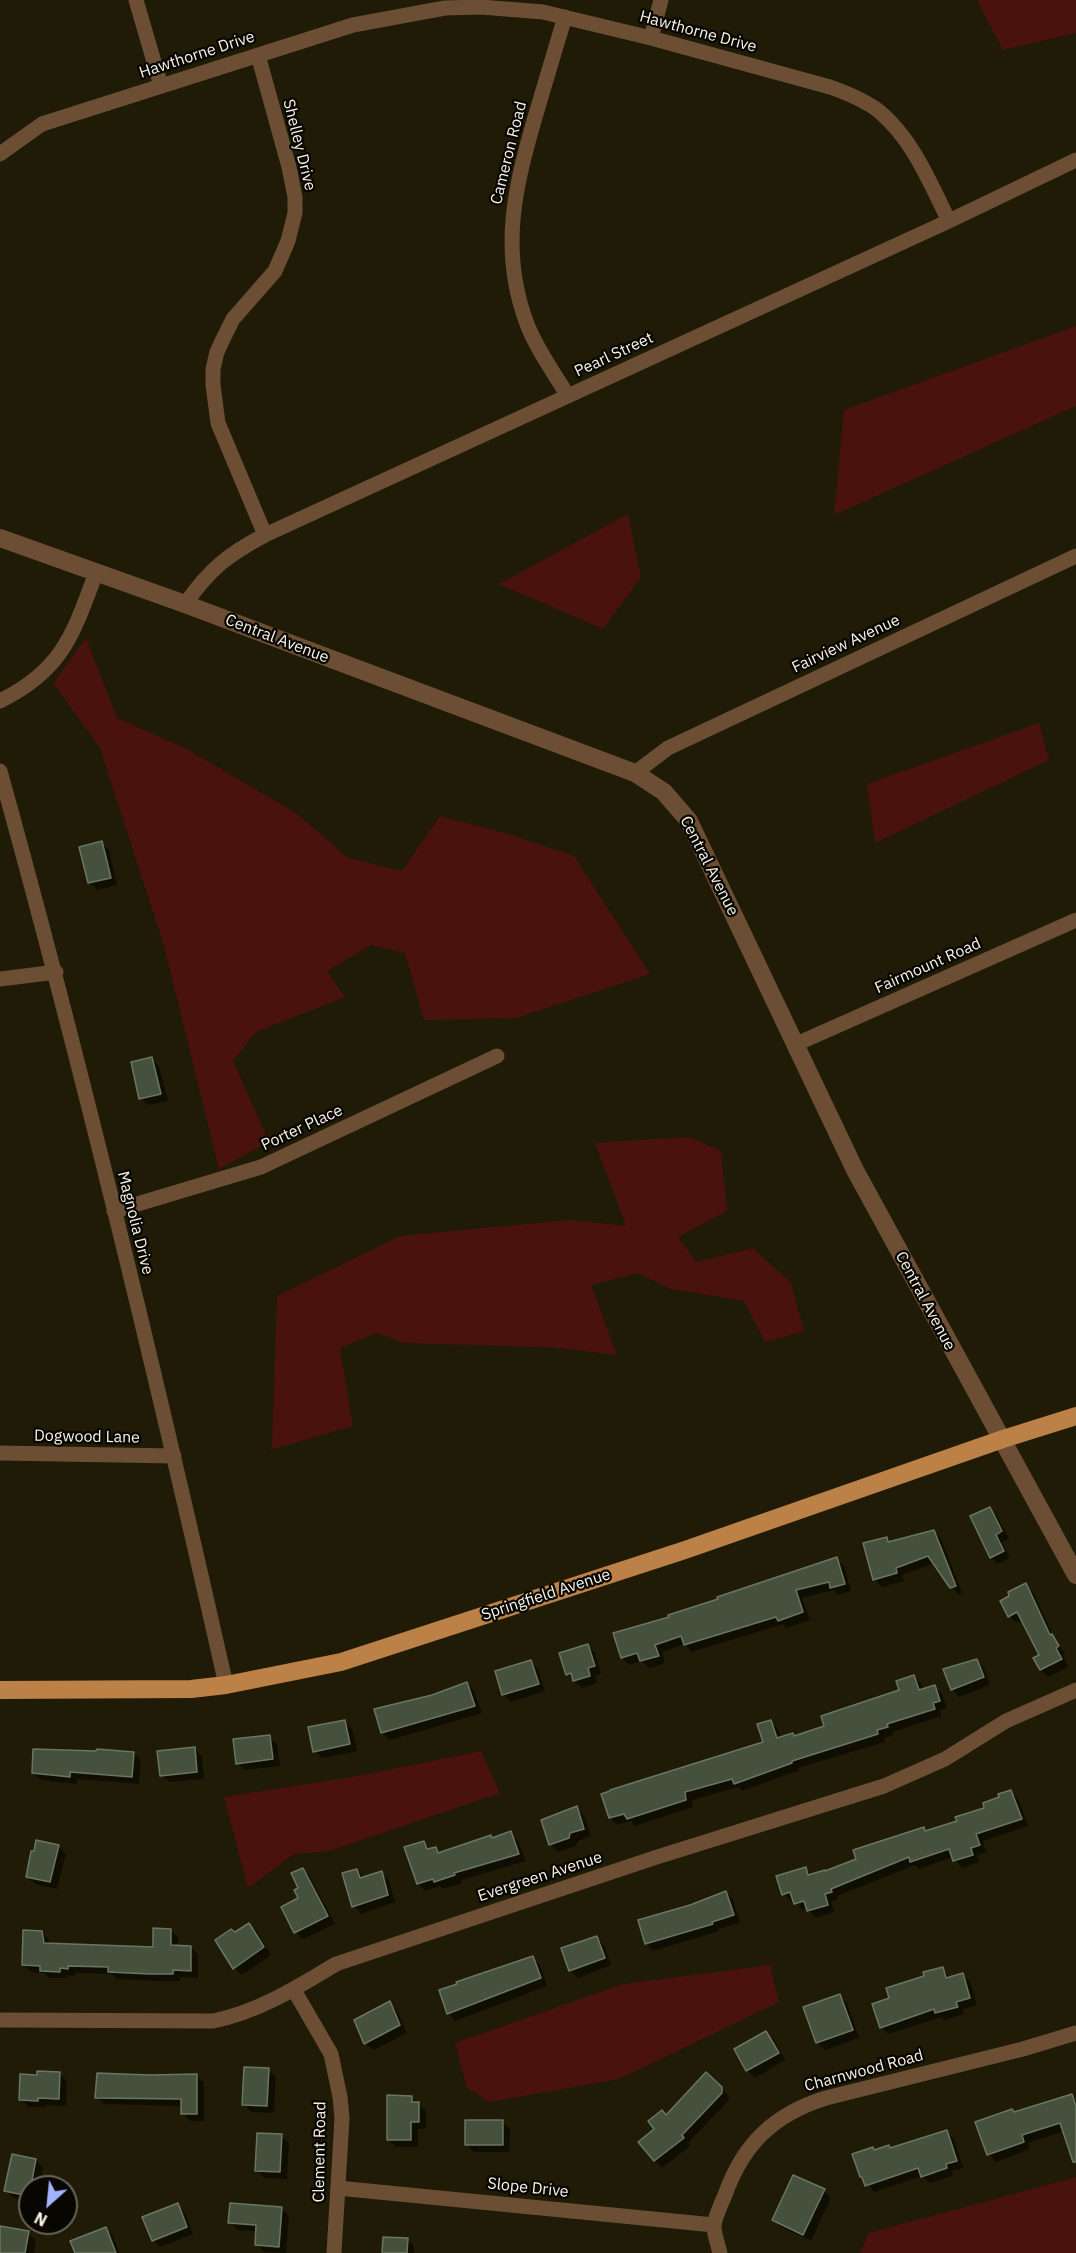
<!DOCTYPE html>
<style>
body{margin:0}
#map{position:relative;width:1076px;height:2253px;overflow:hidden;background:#1f1b06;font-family:"IBM Plex Sans",sans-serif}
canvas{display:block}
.north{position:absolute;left:18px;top:2175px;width:60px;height:60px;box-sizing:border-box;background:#070601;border:2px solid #67655d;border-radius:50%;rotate:207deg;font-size:16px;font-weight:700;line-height:24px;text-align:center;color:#f6f3e6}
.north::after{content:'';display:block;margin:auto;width:21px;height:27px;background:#a1b3fd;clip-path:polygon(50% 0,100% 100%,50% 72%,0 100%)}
</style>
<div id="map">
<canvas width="1076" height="2253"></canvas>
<div class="north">N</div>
</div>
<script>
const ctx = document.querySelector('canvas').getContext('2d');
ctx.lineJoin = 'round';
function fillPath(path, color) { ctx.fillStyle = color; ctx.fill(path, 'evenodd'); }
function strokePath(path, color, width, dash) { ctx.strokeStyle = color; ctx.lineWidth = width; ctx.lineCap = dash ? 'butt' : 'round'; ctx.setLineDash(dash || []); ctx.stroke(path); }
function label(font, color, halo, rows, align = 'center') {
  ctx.font = font + ' "IBM Plex Sans",sans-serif'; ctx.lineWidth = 4.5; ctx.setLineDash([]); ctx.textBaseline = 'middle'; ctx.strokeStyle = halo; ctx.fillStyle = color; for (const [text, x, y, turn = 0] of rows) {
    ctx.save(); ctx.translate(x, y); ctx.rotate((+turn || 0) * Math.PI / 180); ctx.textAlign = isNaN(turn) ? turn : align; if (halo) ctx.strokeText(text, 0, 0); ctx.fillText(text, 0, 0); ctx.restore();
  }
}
fillPath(new Path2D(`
 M977,0H1076V33L1003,50Z
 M1076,326V406L834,515L844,410Z
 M628,514L641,577L603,629L499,584Z
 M86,638L117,718L187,749L296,813L347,857L402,871L440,816L505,833L574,856L650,974L516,1018L424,1020L405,953L371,945L327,971L345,997L256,1032L233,1061L269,1142L219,1169L164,946L100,748L53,683Z
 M1039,723L1049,760L875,843L867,784Z
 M689,1137L721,1151L727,1211L678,1237L696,1262L753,1248L791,1283L804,1331L765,1342L744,1301L671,1289L638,1273L591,1285L617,1355L549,1347L405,1343L377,1333L340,1348L353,1426L270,1450L272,1445L277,1296L400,1236L570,1220L626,1226L595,1143Z
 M481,1751L500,1793L329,1851L294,1854L248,1888L224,1797L358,1776Z
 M770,1965L779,2002L619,2079L490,2102L467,2088L455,2043L623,1984Z
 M1076,2177V2253H860L869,2233Z`), '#4a120d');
fillPath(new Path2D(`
 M101,843L109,850L117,885L97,890L90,883Z
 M152,1059L159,1066L168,1101L148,1105L141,1098Z
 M990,1509L997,1516L1009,1539L1002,1542L1010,1558L998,1564L991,1557Z
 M934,1531L941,1539L962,1593L959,1595L952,1587L934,1563L902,1575L904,1581L882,1587L874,1579L886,1539L891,1543Z
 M836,1559L844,1566L851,1591L839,1595L834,1590L802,1598L810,1620L786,1628L783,1624L692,1652L685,1644L662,1652L665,1663L649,1668L642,1661L629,1665L622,1657L671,1618Z
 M1025,1585L1033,1592L1054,1638L1065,1654L1063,1655L1068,1667L1048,1677L1041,1670V1655L1022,1620L1017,1623L1009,1616Z
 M587,1645L595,1653L601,1674L595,1676L597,1683L582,1688L567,1674Z
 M977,1660L984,1668L990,1685L959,1697L952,1689Z
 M530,1662L538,1669L545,1691L511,1702L504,1695L497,1672Z
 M914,1677L921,1684L923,1690L934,1686L942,1694L947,1708L940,1710L941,1716L893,1732L894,1735L884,1738L885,1742L798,1768L799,1770L742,1791L739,1787L692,1800L693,1807L635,1826L631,1821L617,1825L610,1818L765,1743L770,1721L778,1729L781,1739L795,1737L826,1727L901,1691Z
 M467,1684L474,1691L482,1713L390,1740L382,1733L376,1710L432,1696Z
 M345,1721L352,1729L357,1751L322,1758L315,1751Z
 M269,1737L277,1744L280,1766L245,1770L237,1763Z
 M194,1749L202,1756L204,1779L169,1782L161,1775Z
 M134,1754L141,1761L139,1784L77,1779V1784L41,1780L33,1773Z
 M1010,1791L1018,1799L1028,1826L983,1841L986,1852L977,1855L979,1862L962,1868L953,1857L919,1869L915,1865L837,1896L838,1899L831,1902L834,1912L816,1918L807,1909L803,1911L795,1900L791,1901L784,1894L805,1868L812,1875L826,1873L923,1829L927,1832L959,1822L986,1809Z
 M577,1808L584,1816L591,1836L578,1841L576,1846L558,1852L550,1844Z
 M511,1833L518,1841L526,1861L461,1880L462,1883L442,1889L440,1886L425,1891L418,1883L424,1842L431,1850L435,1848L441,1854L491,1837L494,1839Z
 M58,1846L66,1854L57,1889L35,1884L27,1877Z
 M303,1869L310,1877L335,1924L303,1939L295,1932Z
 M357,1870L365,1878L381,1873L389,1881L395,1902L361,1914L354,1906Z
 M726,1893L733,1900L740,1923L718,1929L719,1931L653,1951L646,1943L691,1906Z
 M249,1925L257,1932L271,1955L242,1975L234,1968L235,1934Z
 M171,1930L178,1938V1947H191L198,1955V1978L180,1977V1981H159L117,1979L112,1974L75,1973V1976L67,1975V1978H49L44,1973L31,1972L23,1965L42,1932L49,1940L50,1945L154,1949Z
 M597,1938L604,1945L611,1965L578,1978L571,1971L563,1949Z
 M533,1958L540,1965L547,1986L455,2021L448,2013Z
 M942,1968L950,1978L963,1975L970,1982L977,2005L963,2009L964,2014L944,2020L941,2017L888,2034L881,2027L891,1999Z
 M840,1996L847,2003L859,2038L825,2050L817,2042Z
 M390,2003L397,2011L407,2033L373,2050L365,2043Z
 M766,2033L774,2040L785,2060L755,2078L747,2070Z
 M268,2070L276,2077L274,2113L251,2112L244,2104Z
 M60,2074L67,2081L66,2106L45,2105V2107H28L21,2099Z
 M706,2074L729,2096V2100L688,2143L690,2146L662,2168L655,2160L656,2130Z
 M196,2075L204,2083V2121H190L183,2113V2106L104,2104L97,2097L149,2076Z
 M1072,2095L1076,2100V2147L1065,2131L1028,2143L1030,2149L996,2162L988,2154L1015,2113Z
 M412,2097L426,2111V2129H418V2147H396L389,2140Z
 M502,2122L510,2129L509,2152H474L466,2144Z
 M946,2131L954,2139L963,2168L952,2171L953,2176L930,2183L922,2176L874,2192L861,2176L874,2151L891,2149Z
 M281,2136L289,2143L287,2179L264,2178L257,2170Z
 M36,2160L43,2168L39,2187H30V2201L14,2198L6,2190Z
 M824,2191L831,2198L811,2241L781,2227L774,2220Z
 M177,2205L185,2213L193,2234L160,2247L153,2240Z
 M282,2209L289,2216L286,2253L264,2252L256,2244L257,2231L238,2230L230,2222Z
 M105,2229L113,2236L119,2253H77Z
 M0,2233H28L36,2240L34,2253H0Z
 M407,2239L414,2247V2253H384Z`), '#0007');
const building = new Path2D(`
 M102,841L111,878L88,883L79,847Z
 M152,1057L161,1094L139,1099L131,1062Z
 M990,1507L1002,1531L996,1535L1004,1551L990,1558L970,1516Z
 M934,1530L956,1586L950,1588L928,1556L896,1568L897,1573L873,1580L863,1543L887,1537L888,1542Z
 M837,1557L845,1584L830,1588L829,1582L796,1590L803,1612L778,1621L776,1617L684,1645L681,1636L655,1645L659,1656L640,1661L637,1653L621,1658L613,1633L669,1617L668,1615L718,1599L717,1597Z
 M1026,1583L1050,1635L1052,1634L1059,1646L1056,1648L1062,1659L1040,1670L1033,1658L1039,1655L1017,1612L1008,1617L1000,1601L1009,1596L1008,1592Z
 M588,1644L595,1666L588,1668L590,1676L573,1681L571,1673L566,1675L559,1653Z
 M977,1659L984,1677L951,1690L943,1669Z
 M531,1660L539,1684L502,1695L495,1671Z
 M914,1675L919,1690L935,1685L940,1701L933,1703L935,1709L887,1724L888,1727L877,1730L878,1734L792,1761V1763L734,1784L732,1779L685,1792L686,1800L627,1819L624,1814L609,1818L601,1794L610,1791V1790L763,1742L757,1724L771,1720L777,1738L793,1733L794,1736L824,1726L821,1716L899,1690L896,1681Z
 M467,1682L475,1706L381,1733L374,1709L432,1695Z
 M345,1720L350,1744L313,1752L308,1727Z
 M270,1735L273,1759L236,1764L233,1739Z
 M195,1747L197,1772L160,1776L157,1751Z
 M33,1749L96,1751L97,1749L134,1752L132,1777L70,1772V1777L32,1773Z
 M1011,1790L1022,1819L976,1834L980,1845L971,1848L973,1855L953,1861L949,1849L910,1862L909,1857L831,1889L832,1892L825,1894L828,1905L807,1911L804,1901L794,1904L790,1892L782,1895L776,1876L806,1867L808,1875L825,1870V1871L856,1859L853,1850L924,1827L925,1831L957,1821L955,1817L984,1808L983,1803L999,1797L998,1794Z
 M577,1806L584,1829L570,1833L569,1838L549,1845L541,1820Z
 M511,1831L519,1854L454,1873L455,1875L434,1882L433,1879L417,1884L404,1847L424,1841L427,1849L436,1847L438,1853L491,1835L492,1838Z
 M36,1840L59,1845L50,1882L26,1877L31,1851H34Z
 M303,1868L328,1916L294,1933L281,1907L298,1898L294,1890L298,1888L291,1873Z
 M357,1869L360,1878L382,1871L388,1895L352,1907L342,1873Z
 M726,1891L734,1915L712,1922L713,1924L645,1944L638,1920L690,1905Z
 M249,1923L264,1947L233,1969L215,1940L231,1929L235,1932Z
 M153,1928L171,1929V1945L191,1946V1971L173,1970V1974H150L108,1972V1967L68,1966V1969L60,1968V1972L40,1971V1966L22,1965L23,1930L42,1931L44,1943L153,1947Z
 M597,1936L605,1958L569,1971L561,1948Z
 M533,1956L541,1978L447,2014L439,1990L457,1984L456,1982Z
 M943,1967L946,1978L963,1973L970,1998L956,2002L958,2007L935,2013L934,2009L880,2028L872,2004L889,1998L886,1988L924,1976L923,1972Z
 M840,1994L853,2030L816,2043L803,2007Z
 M390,2001L400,2025L364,2044L354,2020Z
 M766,2031L779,2053L746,2071L734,2049Z
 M244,2067L269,2068L267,2106L242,2105Z
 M37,2071L60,2072L59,2099L38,2098V2101L19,2100L20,2074L37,2075Z
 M706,2072L722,2087V2093L682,2135L684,2138L654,2161L638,2142L654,2129L648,2121L662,2110L666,2115Z
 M97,2073L149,2075L197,2074V2114H181V2099L95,2098Z
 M1072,2094L1076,2106V2162H1073L1060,2123L1022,2135L1024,2142L987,2155L975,2122L1012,2109L1014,2112Z
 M387,2095L412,2096V2102H419V2122H411V2140H387Z
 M465,2120H503V2145H465Z
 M947,2130L957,2161L946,2164L947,2168L921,2177L918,2168L865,2186L862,2177H860L852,2154L873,2147L874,2150L889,2145L890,2148Z
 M257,2133L282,2134L280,2172L255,2171Z
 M12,2154L36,2159L29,2196L4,2191Z
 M793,2175L825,2189L803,2235L772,2220Z
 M178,2203L187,2227L152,2241L142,2217Z
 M230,2203L282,2207L279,2247L255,2245L256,2225L228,2223Z
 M0,2226L29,2231L25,2253H0Z
 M106,2227L116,2253H75L70,2241Z
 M383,2237L408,2238L407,2253H382Z`);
fillPath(building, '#45513d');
strokePath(building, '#697661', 1.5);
strokePath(new Path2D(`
 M136,0L161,86
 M565,17C555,49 546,81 536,114C515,186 499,250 527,324C537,350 554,373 568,396
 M651,38L661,0
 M258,55L289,167L295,197V213L288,241L275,271L233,319L224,337L217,352L213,369V385L218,423L265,535
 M0,154L42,124L353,25L445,8L481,7L543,12L651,38L830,87C847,93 865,100 880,112C913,140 930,183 949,221
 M185,604C210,569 227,555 265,535L949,221L1076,160
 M0,701C63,670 73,634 96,573
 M0,771C84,1073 157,1379 226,1685
 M635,773L668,748L1076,556
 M0,979L56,972
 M794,1045L1076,920
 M114,1211L261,1167L497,1056
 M0,1453L174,1456
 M294,1990L331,2054L340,2097L342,2118L334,2253
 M0,2020L213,2021C258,2012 298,1987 336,1964L657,1857L884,1786L945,1759L1006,1721L1076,1690
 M338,2188L714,2225
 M720,2253C718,2245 714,2234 714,2226C715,2217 721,2204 725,2195C743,2144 774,2114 826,2098L1023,2049L1076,2033`), '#6b4e34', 15);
strokePath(new Path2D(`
 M0,538L185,604L635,773L664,792L689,821L855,1170L1076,1575`), '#6b4e34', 18);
strokePath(new Path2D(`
 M0,1690L191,1689L226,1685L341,1662L685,1550L1003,1439L1076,1416`), '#bc8147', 18);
label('16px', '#f6f3e6', '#070601', [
 ["Hawthorne Drive",698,32,15],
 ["Hawthorne Drive",197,55,-18],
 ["Shelley Drive",299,145,76],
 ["Cameron Road",509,153,-76],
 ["Pearl Street",614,355,-25],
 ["Central Avenue",277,639,21],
 ["Fairview Avenue",846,644,-25],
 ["Central Avenue",709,866,63],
 ["Fairmount Road",928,966,-24],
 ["Porter Place",302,1128,-25],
 ["Magnolia Drive",135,1223,76],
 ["Central Avenue",925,1301,62],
 ["Dogwood Lane",87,1437,1],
 ["Springfield Avenue",546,1595,-18],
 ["Evergreen Avenue",540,1877,-18],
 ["Charnwood Road",864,2071,-15],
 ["Clement Road",320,2152,-89],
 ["Slope Drive",528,2188,6]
]);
</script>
